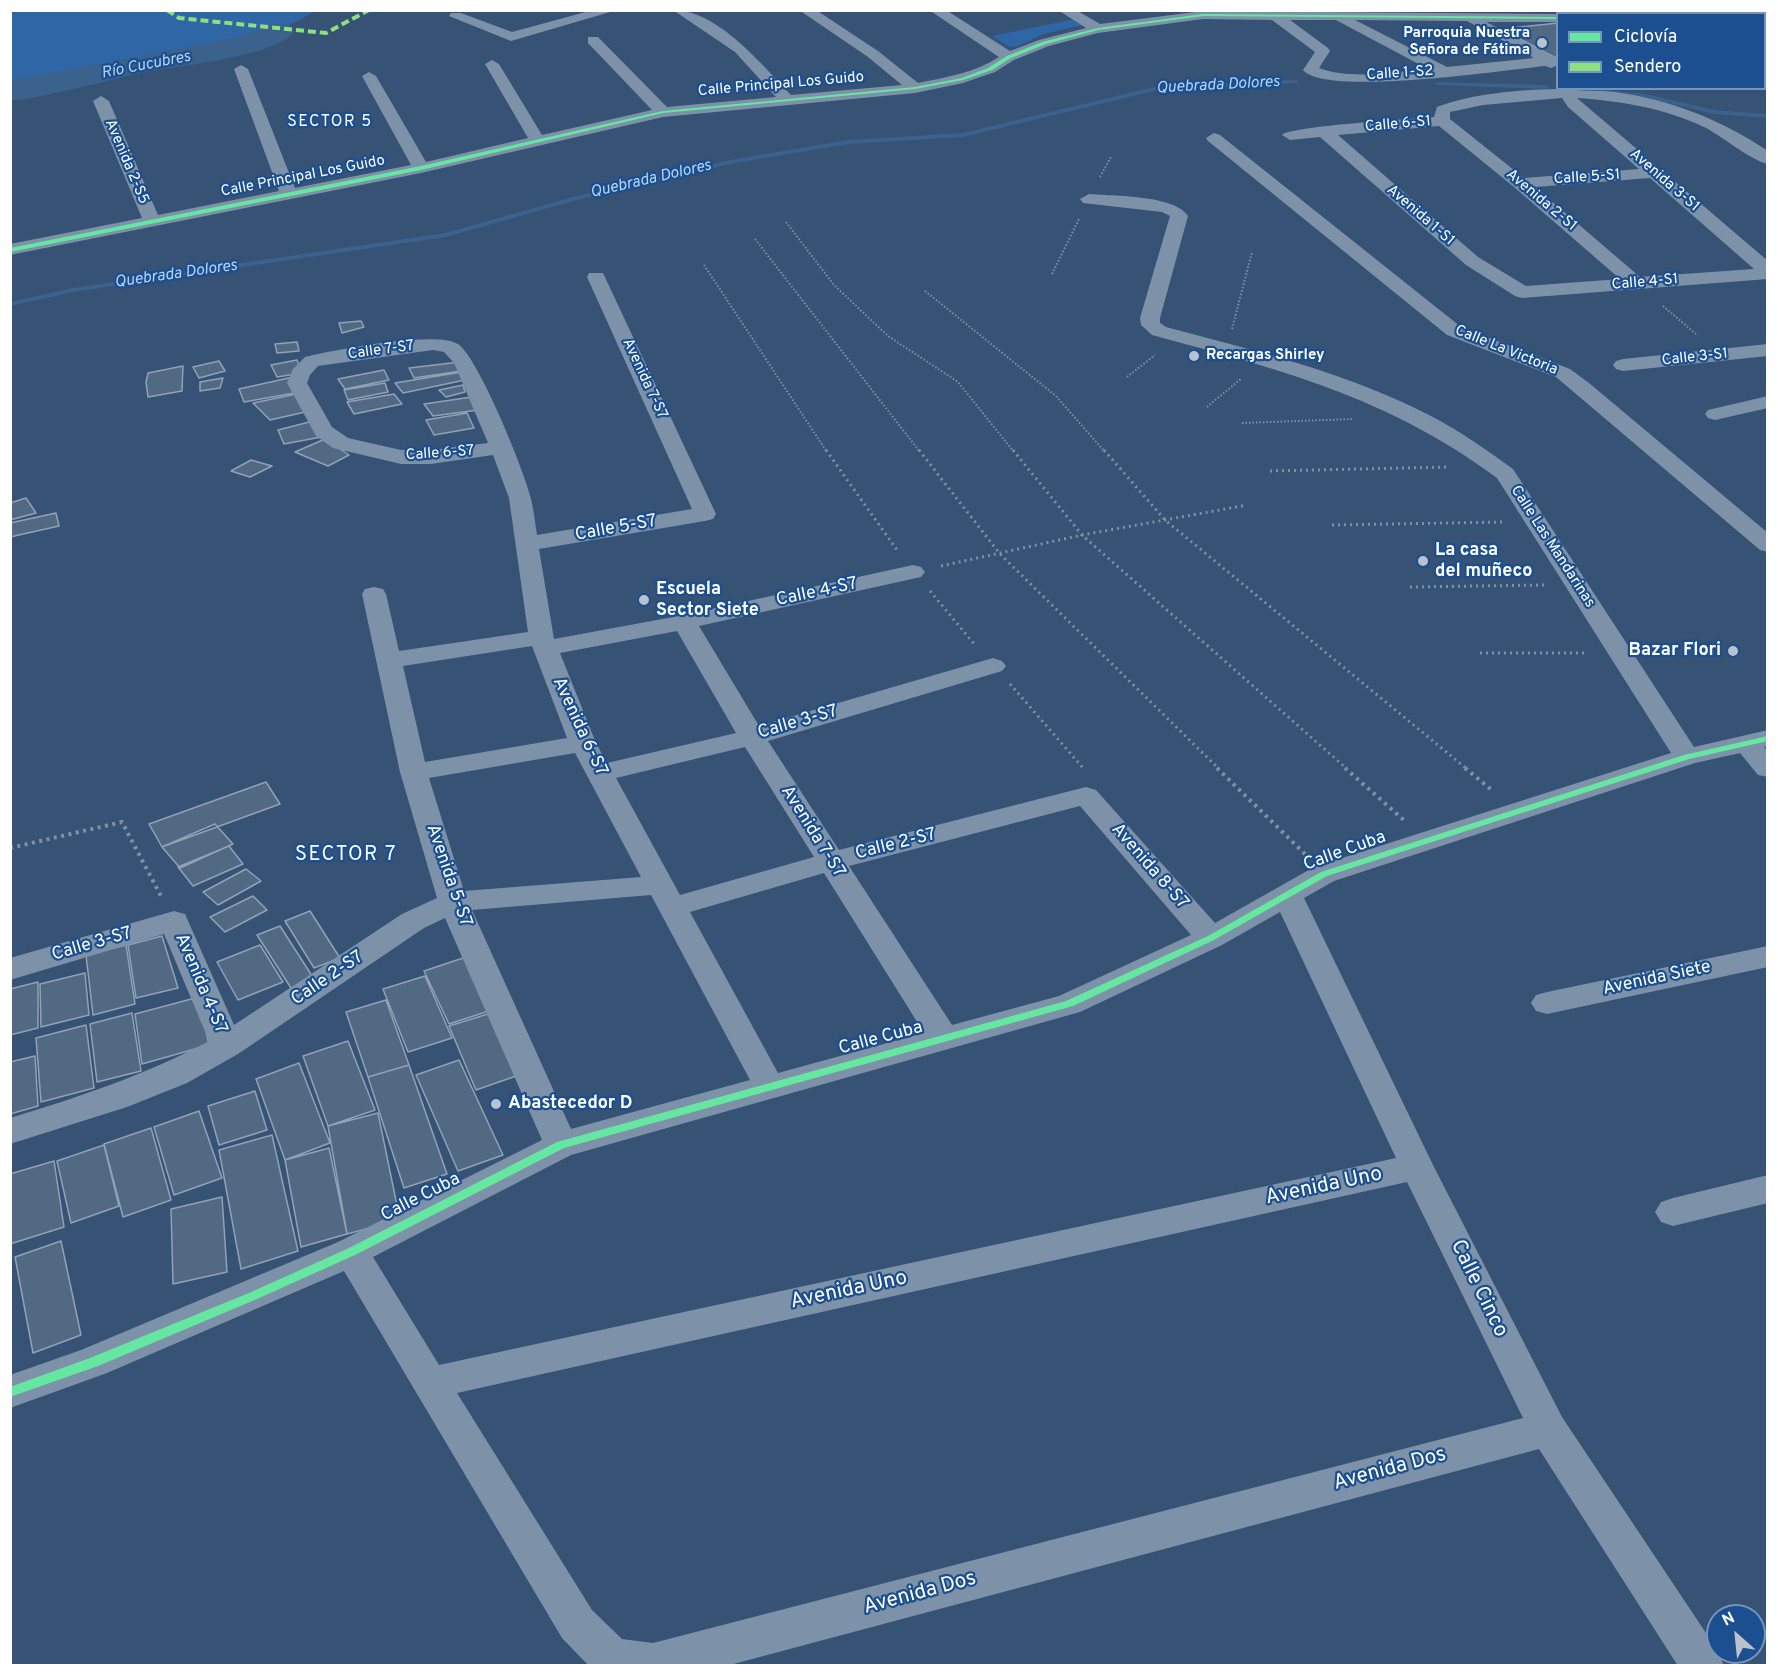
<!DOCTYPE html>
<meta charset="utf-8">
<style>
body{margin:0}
#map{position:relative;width:1778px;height:1676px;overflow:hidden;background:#365274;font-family:Overpass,sans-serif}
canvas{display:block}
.frame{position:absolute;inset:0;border:12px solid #fff;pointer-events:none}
.legend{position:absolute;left:1556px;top:12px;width:210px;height:78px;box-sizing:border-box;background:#1b4f8f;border:2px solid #7695bc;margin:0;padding:8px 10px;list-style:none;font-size:18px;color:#fff}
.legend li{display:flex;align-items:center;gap:12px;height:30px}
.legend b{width:30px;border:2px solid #7695bc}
.north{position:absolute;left:1706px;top:1604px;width:60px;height:60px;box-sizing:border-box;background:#1b4f8f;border:2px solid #7695bc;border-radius:50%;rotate:333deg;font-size:16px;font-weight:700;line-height:24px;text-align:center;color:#fff}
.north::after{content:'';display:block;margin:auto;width:21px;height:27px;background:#b9c2ce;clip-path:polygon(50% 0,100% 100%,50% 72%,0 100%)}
</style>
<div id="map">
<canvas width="1778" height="1676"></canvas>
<div class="frame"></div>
<ul class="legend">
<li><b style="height:8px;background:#66e7a1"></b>Ciclovía</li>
<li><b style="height:8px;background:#8de07e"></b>Sendero</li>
</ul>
<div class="north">N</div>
</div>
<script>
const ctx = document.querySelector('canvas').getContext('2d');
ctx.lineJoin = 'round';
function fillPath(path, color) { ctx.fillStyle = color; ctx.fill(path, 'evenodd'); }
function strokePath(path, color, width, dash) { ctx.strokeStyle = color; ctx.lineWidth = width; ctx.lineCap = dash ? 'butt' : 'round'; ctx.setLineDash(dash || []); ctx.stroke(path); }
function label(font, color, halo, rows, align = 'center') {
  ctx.font = font + ' Overpass,sans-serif'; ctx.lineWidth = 4.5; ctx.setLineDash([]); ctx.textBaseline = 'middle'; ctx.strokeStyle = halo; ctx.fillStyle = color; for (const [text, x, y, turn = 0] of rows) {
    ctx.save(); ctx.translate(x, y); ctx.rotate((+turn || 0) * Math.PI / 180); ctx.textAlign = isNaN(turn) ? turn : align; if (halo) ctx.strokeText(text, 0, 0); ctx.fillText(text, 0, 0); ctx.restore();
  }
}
fillPath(new Path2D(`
 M10,11L11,10L315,11C259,47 207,46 145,59C100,69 56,81 11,88Z
 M1075,19L1087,24L1044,34L1018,46L1010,47L992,36Z`), '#2f66a5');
fillPath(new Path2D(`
 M1296,80L1299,82L1298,83L1154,91L963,137L848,144L730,164L577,200L446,237L73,292L10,306V302L73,288L445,233L573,197L730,160L848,140L963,133L1154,87Z
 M1437,82L1547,85L1550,87L1547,89L1435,85L1434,84Z
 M1586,88L1646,94L1714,110L1768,114V118L1714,114L1646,98L1588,91Z`), '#3b618d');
fillPath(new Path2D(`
 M279,23L290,26L294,32C278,56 177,66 145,72C100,82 57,95 10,101V81L230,39Z`), '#3b618d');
const building = new Path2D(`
 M1558,23V56L1554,57L1501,29Z
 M361,321L364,327L342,333L339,323Z
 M297,342L299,351L277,353L275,344Z
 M297,360L302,373L277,377L271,365Z
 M219,361L225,371L199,378L193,367Z
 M460,362L461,371L414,378L409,368Z
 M183,366L182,391L148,397L146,382L148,373Z
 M384,370L389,380L345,389L338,379Z
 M462,372L465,380L403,393L395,383Z
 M293,377L294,393L244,402L239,389Z
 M223,378L220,388L200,391V382Z
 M385,383L388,392L348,400L344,390Z
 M463,385L465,392L446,397L439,390Z
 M306,392L314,410L270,420L253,403Z
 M394,394L402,404L354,414L347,402Z
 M472,397L478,410L433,416L424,404Z
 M467,413L474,428L434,435L426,420Z
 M317,420L332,435L284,444L278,430Z
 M325,439L349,455L328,466L295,452Z
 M251,460L272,466L250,477L231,471Z
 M26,498L36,513L10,520V503Z
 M56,513L59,526L10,537V523Z
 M266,782L280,804L162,847L149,824Z
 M215,824L233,844L180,868L162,847Z
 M229,846L243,864L193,886L178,867Z
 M246,869L261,881L218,905L203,892Z
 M253,896L267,910L225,932L210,917Z
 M310,911L340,958L314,968L285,921Z
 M280,926L314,979L291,988L257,935Z
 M162,936L178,988L136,998L128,945Z
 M126,945L135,1004L93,1015L86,955Z
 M260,945L283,982L238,1000L217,962Z
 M469,956L495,1009L449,1024L424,971Z
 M85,973L89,1015L41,1027L40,984Z
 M425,976L452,1038L408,1052L383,989Z
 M38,982V1028L10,1035V989Z
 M199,997L209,1045L142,1064L135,1014Z
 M386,1000L409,1065L368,1077L346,1012Z
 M132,1013L141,1071L97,1082L90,1024Z
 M491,1013L519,1075L476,1090L449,1026Z
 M86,1025L94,1088L41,1102L36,1038Z
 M348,1041L375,1110L328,1126L303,1056Z
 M35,1056L38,1106L10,1114V1062Z
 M459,1060L503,1155L458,1171L416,1075Z
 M299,1063L330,1143L285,1160L256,1079Z
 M409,1065L447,1174L404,1188L368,1077Z
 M255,1091L267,1130L219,1145L208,1106Z
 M199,1111L222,1178L174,1195L154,1127Z
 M378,1113L400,1220L347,1234L328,1126Z
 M151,1128L171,1200L123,1217L104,1144Z
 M272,1135L298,1251L241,1269L219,1150Z
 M104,1145L119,1206L71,1223L57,1161Z
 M329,1148L347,1234L301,1247L285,1160Z
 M54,1161L64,1227L10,1244V1174Z
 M222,1197L227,1272L173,1284L171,1209Z
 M61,1241L81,1335L33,1353L15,1257Z`);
fillPath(building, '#526984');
strokePath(building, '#92a2b6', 1.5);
strokePath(new Path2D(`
 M1100,177L1111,157
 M786,222L834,285L888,336L958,382L1014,452
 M755,239L920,452
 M704,265L827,452
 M1052,274L1079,219
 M925,291L1056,396L1105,452
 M1663,306L1696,334
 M1232,329L1252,252
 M1127,377L1155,355
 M1207,407L1242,378
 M1242,423L1353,419`), '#7d92a8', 2, [1.5, 2]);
strokePath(new Path2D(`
 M826,450L897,550
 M919,450L1000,554L1219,769
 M1013,450L1082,535L1347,769
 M1104,450L1165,520L1467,769
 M1270,471L1449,467
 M1332,525L1504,522
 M941,566L1082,535L1247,505
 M1410,587L1545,585
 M930,591L975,645
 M1480,653H1586
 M1010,684L1084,769`), '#7d92a8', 3, [2, 4]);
strokePath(new Path2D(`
 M1217,768L1305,854
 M1345,768L1405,821
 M1465,768L1493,791
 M10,848L122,822L162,898`), '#7d92a8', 4, [3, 4.5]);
fillPath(new Path2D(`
 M593,10H617L511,41L449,16L451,13H461L512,32Z
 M673,10C718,10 762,65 791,95L902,85L868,57L799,10H816L878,51L918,83C947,77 974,73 999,57L929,10H946L1010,51L1039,40L1086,28L1058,10H1076L1100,24L1203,11L1558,14V22H1486L1552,56H1558V65L1551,68L1545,66C1505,70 1325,97 1303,70L1315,52L1272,20L1203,19L1098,33L1049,46L1014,60L995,72L963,83L915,93L663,117L421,173L10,255V244L142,218L93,101L101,96L109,101L158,215L279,191L234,69L241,65L248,69L295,188L411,165L362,76L369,72L376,76L426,162L528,138L485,64L492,60L499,64L542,135L652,110L588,43V37H598L667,107L776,97L735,52ZM1290,20H1336L1428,69C1395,72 1351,80 1319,68L1330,51L1328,48ZM1355,20L1467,21L1534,58L1447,67Z
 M1597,10H1635L1630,14H1593Z
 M1751,10H1768V17L1764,18V14H1754Z
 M1768,39V47L1764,48V40Z
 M1558,86C1564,92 1602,90 1615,92C1671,100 1720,119 1768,151V164C1750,160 1722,136 1704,127C1664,108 1621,101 1577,98L1768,261V279L1522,298L1515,296L1466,265L1320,137L1290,140L1282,135C1289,126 1413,119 1434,117L1437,107C1474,93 1518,90 1557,89ZM1562,98L1568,107L1639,169L1524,178L1450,119V112L1483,105ZM1439,126L1514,187L1620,279L1526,286L1478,257L1338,135ZM1650,178L1754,269L1640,277L1535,187Z
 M1214,133L1220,135L1461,327L1570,369L1589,383L1768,533V552L1760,550L1556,377L1447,335L1208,141L1206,138Z
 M1089,194C1113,196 1175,195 1188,216L1160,318V323L1166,327C1256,351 1349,373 1433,417C1461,432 1487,450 1513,469L1694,747L1768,730V746L1764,747L1768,751V777L1758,775L1740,753L1695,763L1334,881L1304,898L1434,1167L1562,1417L1718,1651L1724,1666H1678L1539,1449L726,1666H589L562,1638L344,1271L107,1373L10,1408V1375L81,1350L338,1242L542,1140L445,918L424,928L238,1054L187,1083L127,1107L10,1144V1118C79,1097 145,1075 209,1041L164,934L10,980V958L174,911L185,914L234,1025L402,914L437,898L400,772L362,594L365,589L374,587L383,589L386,594L399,651L528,632L509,498L493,455L431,464H401L333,448L316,436L287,383L293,369L305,357C331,350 438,330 458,344C478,357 525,472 531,499C534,511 535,523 537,535L692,509L587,277L589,273H603L716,514L713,519L705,521L539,549L554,639L684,615L913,565L921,567L925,572L921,577L699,626L759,726L993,658L1002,661L1006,666L1002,671L768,741L839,850L1086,787L1096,790L1215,923L1314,867L1671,753L1497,478C1388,397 1281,370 1152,335L1141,325L1140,318L1170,216L1162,212L1083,203L1080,199ZM433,350L444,352L454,363L488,443L431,450H401L348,438L332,427L307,383L310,375L318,366ZM677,631L736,733L607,763L596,743L560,653ZM532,646L567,738L425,762L403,666ZM745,747L814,857L680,895L616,778ZM575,753L641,877L464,891L429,778ZM1080,806L1191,935L1059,996L952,1025L849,866ZM824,873L924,1033L778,1073L690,912ZM651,895L750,1080L571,1129L472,910ZM1280,912L1396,1158L439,1365L373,1257L571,1155L1080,1012L1222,945ZM1407,1182L1523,1418L653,1643L622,1639L592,1610L457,1393Z
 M1768,344V356L1623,371L1616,369L1613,365L1616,361L1623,359Z
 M1768,396V408L1715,420L1708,418L1705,414L1708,410Z
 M1768,946V967L1547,1014L1536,1011L1531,1003L1536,995L1547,992Z
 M1768,1175V1203L1673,1226L1661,1222L1655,1212L1661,1202L1673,1198Z`), '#7d92a8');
strokePath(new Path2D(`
 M167,10L179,18L326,33L369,10`), '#8de07e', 4, [8, 4]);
fillPath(new Path2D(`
 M1203,14L1558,17V19L1203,16L1098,30L1046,44L1011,58L992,70L963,80L915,89L663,113L421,170L10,252V248L421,166L663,111L915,87L962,78L988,68L1007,56L1042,42L1098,28Z
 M1768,736V741L1689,759L1327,876L1214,940L1073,1006L564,1148L355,1255L257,1299L98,1366L10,1397V1387L90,1358L249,1293L347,1249L557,1142L1066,1001L1208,936L1321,872L1684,755Z`), '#66e7a1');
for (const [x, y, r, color] of [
 [1542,43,6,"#b9c2ce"],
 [1194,356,6,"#b9c2ce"],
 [1423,561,6,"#b9c2ce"],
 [644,600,6,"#b9c2ce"],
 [1733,651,6,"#b9c2ce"],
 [496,1104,6,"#b9c2ce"]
]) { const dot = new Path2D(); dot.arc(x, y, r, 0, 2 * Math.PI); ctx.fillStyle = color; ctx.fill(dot); strokePath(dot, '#1b4f8f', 2); }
label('bold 15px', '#fff', '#1b4f8f', [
 ["Parroquia Nuestra",1530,34],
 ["Señora de Fátima",1530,51],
 ["Recargas Shirley",1206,356,"left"]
], 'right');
label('15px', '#fff', '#1b4f8f', [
 ["Calle 1-S2",1400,74,-4],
 ["Calle Principal Los Guido",781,85,-5],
 ["Calle 6-S1",1398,125,-5],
 ["Avenida 2-S5",126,162,67],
 ["Calle Principal Los Guido",303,177,-11],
 ["Calle 5-S1",1587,178,-4],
 ["Avenida 3-S1",1664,181,41],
 ["Avenida 2-S1",1541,201,40],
 ["Avenida 1-S1",1420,216,41],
 ["Calle 4-S1",1645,283,-5],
 ["Calle 7-S7",381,351,-8],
 ["Calle La Victoria",1506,351,22],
 ["Calle 3-S1",1695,358,-6],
 ["Avenida 7-S7",644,379,65],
 ["Calle 6-S7",440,454,-4],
 ["Calle Las Mandarinas",1552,547,57]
]);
label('italic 16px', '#b5d3f5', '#1b4f8f', [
 ["Río Cucubres",146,66,-11],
 ["Quebrada Dolores",1218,86,-3],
 ["Quebrada Dolores",651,180,-13],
 ["Quebrada Dolores",176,275,-8]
]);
ctx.letterSpacing = '1.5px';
label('16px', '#fff', '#1b4f8f', [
 ["SECTOR 5",330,123]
]);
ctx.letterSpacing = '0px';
label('18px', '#fff', '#1b4f8f', [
 ["Calle 5-S7",616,529,-10],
 ["Calle 4-S7",817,593,-12],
 ["Calle 3-S7",798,723,-16],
 ["Avenida 6-S7",579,727,65],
 ["Avenida 7-S7",812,832,58],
 ["Calle 2-S7",896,845,-14],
 ["Calle Cuba",1345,852,-20],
 ["Avenida 8-S7",1149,867,49],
 ["Avenida 5-S7",448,876,71],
 ["Calle 3-S7",92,945,-16],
 ["Calle 2-S7",328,979,-34],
 ["Avenida Siete",1657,979,-12],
 ["Avenida 4-S7",200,984,67],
 ["Calle Cuba",881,1039,-15],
 ["Calle Cuba",421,1198,-27]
]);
label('bold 18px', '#fff', '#1b4f8f', [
 ["La casa",1435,551],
 ["del muñeco",1435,572],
 ["Escuela",656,590],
 ["Sector Siete",656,611],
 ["Bazar Flori",1721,651,"right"],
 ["Abastecedor D",508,1104]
], 'left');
ctx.letterSpacing = '1.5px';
label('20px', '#fff', '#1b4f8f', [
 ["SECTOR 7",346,856]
]);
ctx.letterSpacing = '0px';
label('21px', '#fff', '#1b4f8f', [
 ["Avenida Uno",1324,1187,-12],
 ["Calle Cinco",1478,1289,64],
 ["Avenida Uno",849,1291,-12],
 ["Avenida Dos",1390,1470,-15],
 ["Avenida Dos",920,1594,-15]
]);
</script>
